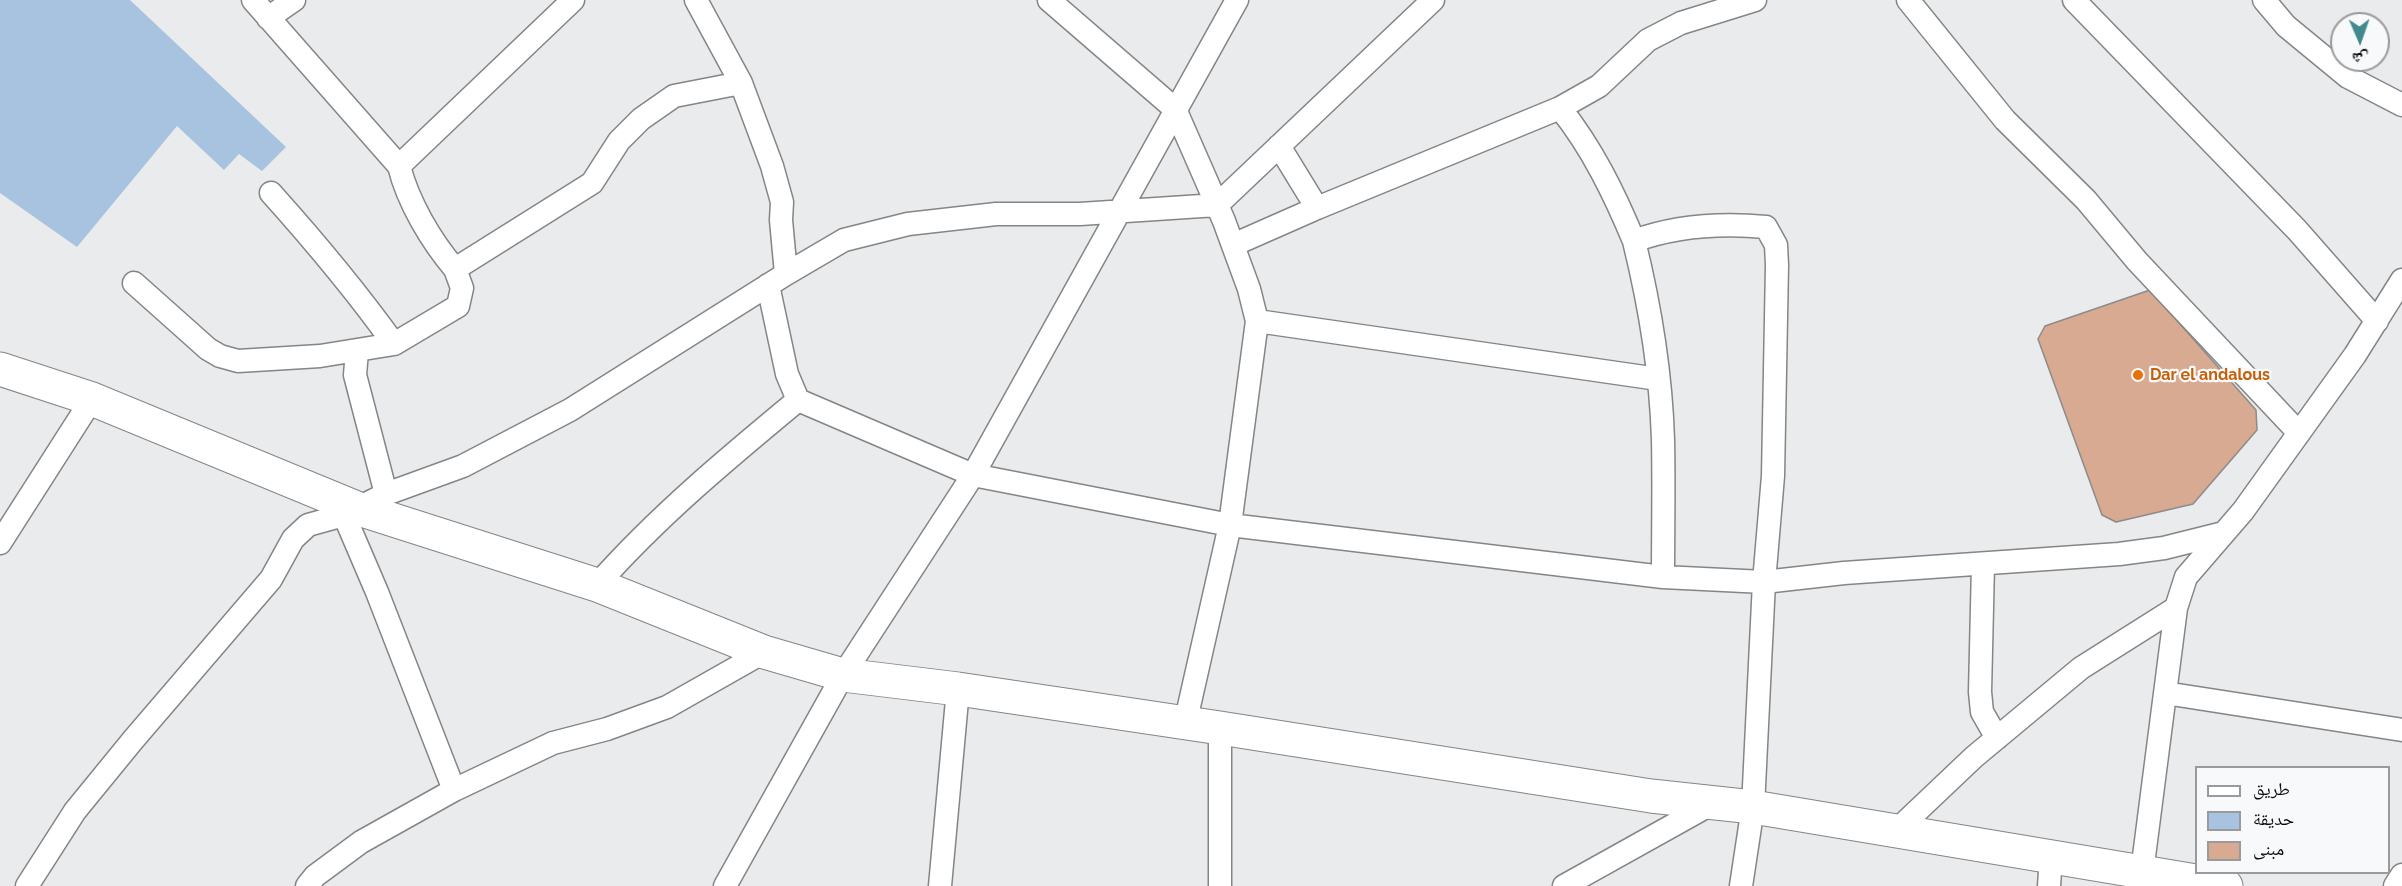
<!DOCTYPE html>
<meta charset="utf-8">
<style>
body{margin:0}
#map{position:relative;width:2402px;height:886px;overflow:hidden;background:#e9ebed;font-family:Raleway,"Noto Naskh Arabic",sans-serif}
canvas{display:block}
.legend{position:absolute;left:2195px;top:766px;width:195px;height:108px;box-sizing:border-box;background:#f7f9fb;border:2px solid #999a9c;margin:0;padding:8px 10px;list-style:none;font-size:18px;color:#0b0c0d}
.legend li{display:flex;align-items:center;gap:12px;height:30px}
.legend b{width:30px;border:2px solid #999a9c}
.north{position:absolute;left:2330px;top:12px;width:60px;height:60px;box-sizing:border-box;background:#f7f9fb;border:2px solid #999a9c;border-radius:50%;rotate:178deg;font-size:16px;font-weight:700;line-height:24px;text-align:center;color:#0b0c0d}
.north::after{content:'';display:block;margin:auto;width:21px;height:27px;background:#41898c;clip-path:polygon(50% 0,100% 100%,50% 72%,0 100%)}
</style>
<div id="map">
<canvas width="2402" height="886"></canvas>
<ul class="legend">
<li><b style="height:8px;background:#fff"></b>طريق</li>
<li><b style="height:16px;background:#a8c3df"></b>حديقة</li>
<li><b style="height:16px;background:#d7aa91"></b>مبنى</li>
</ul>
<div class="north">ش</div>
</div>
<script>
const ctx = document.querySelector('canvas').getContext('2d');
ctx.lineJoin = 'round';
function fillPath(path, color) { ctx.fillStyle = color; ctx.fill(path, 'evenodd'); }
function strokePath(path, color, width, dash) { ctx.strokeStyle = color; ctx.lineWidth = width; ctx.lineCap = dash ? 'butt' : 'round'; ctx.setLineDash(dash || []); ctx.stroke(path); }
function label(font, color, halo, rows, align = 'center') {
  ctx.font = font + ' Raleway,sans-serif'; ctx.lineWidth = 4.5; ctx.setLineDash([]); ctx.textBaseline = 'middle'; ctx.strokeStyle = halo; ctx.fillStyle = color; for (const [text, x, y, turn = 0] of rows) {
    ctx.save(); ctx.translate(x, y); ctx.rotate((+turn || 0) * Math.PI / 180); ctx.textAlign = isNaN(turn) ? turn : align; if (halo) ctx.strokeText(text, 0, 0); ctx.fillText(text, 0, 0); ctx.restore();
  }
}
fillPath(new Path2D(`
 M0,0H130L286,147L262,171L239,154L224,170L177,126L77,247L0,193Z`), '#a8c3df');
const building = new Path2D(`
 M2150,290L2256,410L2257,430L2193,504L2116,522L2102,515L2038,339L2045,326Z`);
fillPath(building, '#d7aa91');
strokePath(building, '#8d8b89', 1.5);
const street = new Path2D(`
 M253,0L399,166L573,0
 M696,0L741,83L772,166L782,202L781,220L786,274
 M1049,0L1175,109L1224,221L1249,289L1257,321L1230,525L1185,724
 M1908,0L2005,120L2086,200L2137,261L2299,433
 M2074,0L2297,230L2377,321
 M2264,0L2286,26L2348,77L2402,105
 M268,18L294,0
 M1560,108C1592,148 1614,193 1634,241C1675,226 1722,223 1766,227L1776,245L1777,265L1773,476L1764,582L1753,807L1741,886
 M1279,146L1317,208
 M399,166C408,202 431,241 455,269
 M1634,241C1650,306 1661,373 1663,440C1664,485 1663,531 1663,577
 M1233,245L1317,208L1560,108L1599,86L1648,40L1681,23L1755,0
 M134,283L208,349L220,356L238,361L320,356L394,344C356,291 315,242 271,193
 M768,285L787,374L798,400L973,475L1230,525L1663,577L1764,582L1844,573L2119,554L2164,548L2224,533
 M1257,321L1658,379
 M394,344L458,306L462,288L455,269L592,183L619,141L641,119L674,96L741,83
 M357,351L355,375L386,494
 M344,515L377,592L454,790
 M0,543L92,399
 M1983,565L1980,692L1982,712L1997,738
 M597,585C658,516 728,458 798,400
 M2165,693L2402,730
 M1897,830L1974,757L2081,668L2176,608
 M2142,872L2176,608L2186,577L2243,511L2355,355L2402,280
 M27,886L75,811L133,740L271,579L293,539L308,525L344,515L386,494L463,466L570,410L786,274L844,240L908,224L996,214H1080L1217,205L1433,0
 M307,886L315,876L361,842L454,790L553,743L607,729L667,707L764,652
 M725,886L843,675L973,475L1237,0
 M940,886L958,689
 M1220,886V728
 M1564,886L1713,803
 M2049,886L2051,857
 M2395,886L2402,875`);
const secondary = new Path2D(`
 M0,369L92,399L359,509L597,585L764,652L843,675L958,689L1220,728L1651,796L1753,807L2226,886`);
strokePath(street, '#838587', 25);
strokePath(secondary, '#838587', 35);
strokePath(street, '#fff', 22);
strokePath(secondary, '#fff', 33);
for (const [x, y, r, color] of [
 [2138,375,6,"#e8710a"]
]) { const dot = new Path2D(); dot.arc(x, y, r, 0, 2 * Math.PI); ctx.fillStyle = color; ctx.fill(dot); strokePath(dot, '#f7f9fb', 2); }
label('bold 16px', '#c56008', '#f7f9fb', [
 ["Dar el andalous",2150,375]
], 'left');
</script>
